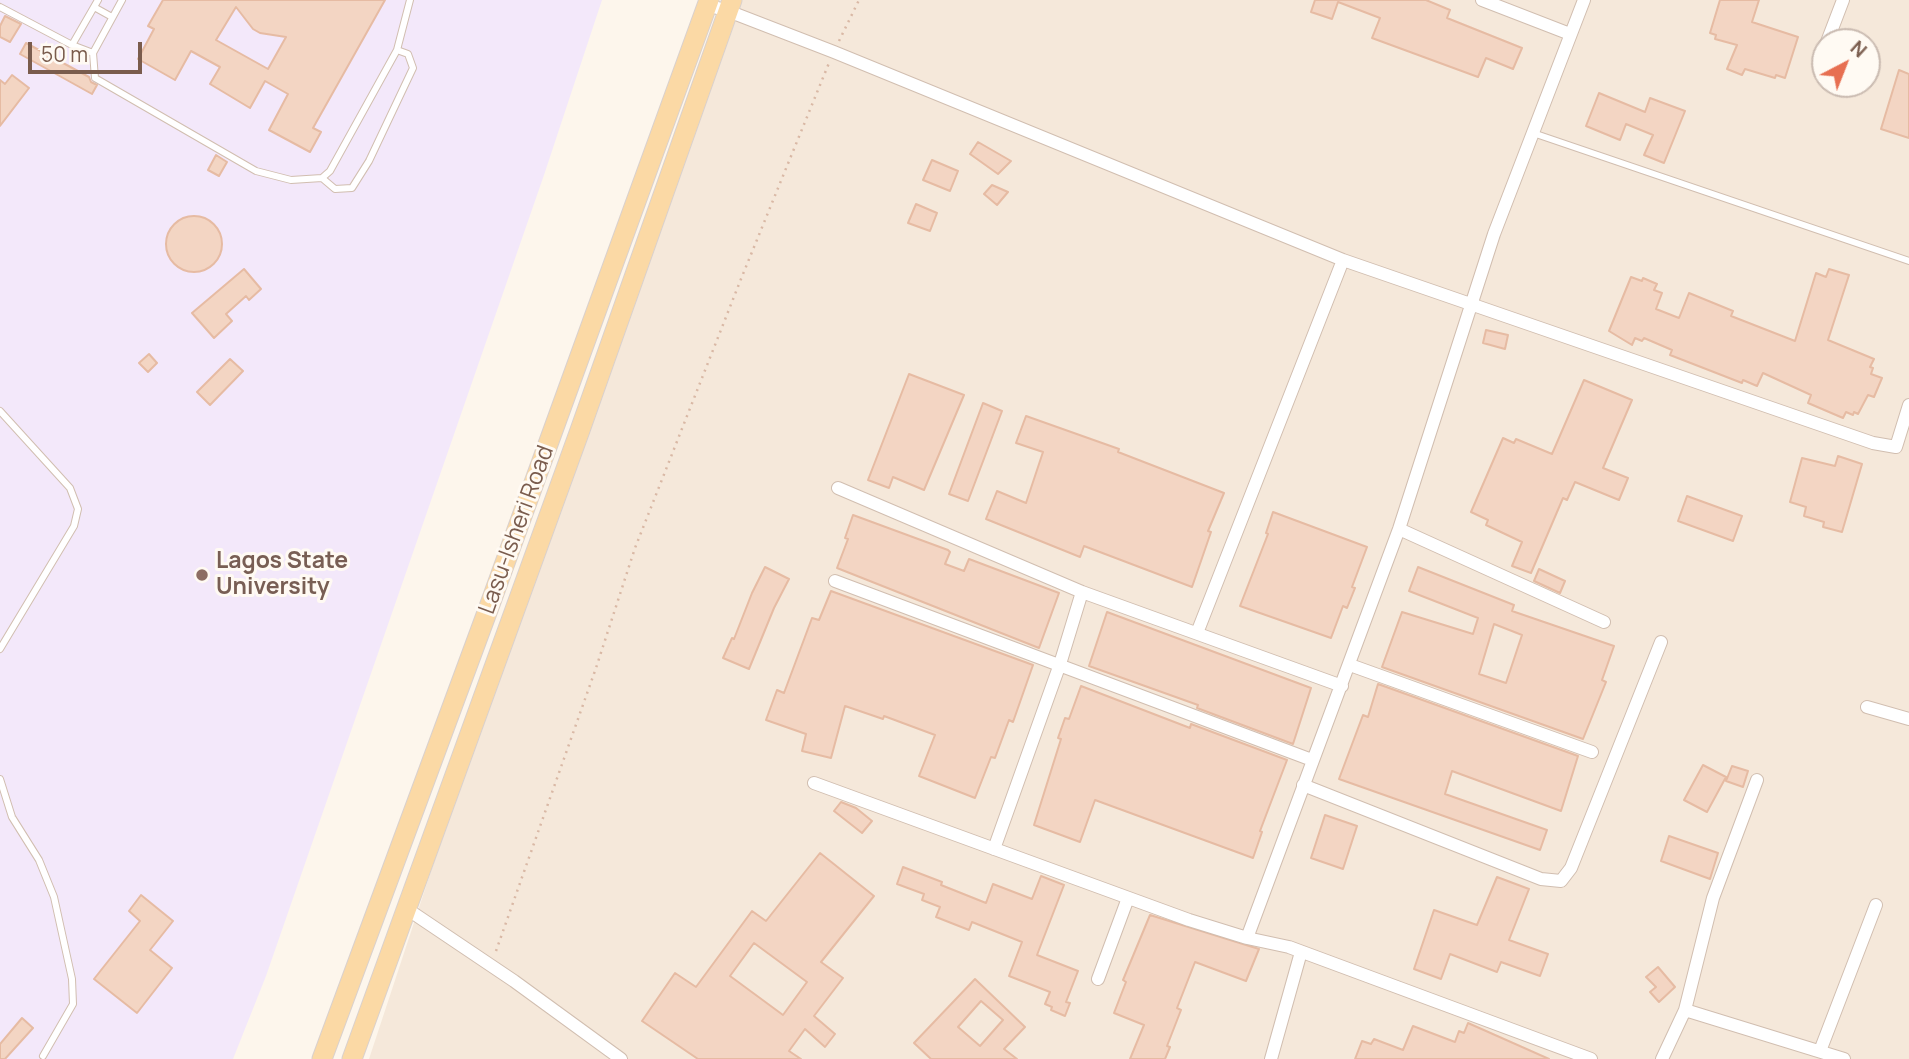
<!DOCTYPE html>
<style>
body{margin:0}
#map{position:relative;width:1909px;height:1059px;overflow:hidden;background:#fdf6ec;font-family:Manrope,sans-serif}
canvas{display:block}
.north{position:absolute;left:1811px;top:28px;width:70px;height:70px;box-sizing:border-box;background:#fffaf3;border:2px solid #cabbb1;border-radius:50%;rotate:42deg;font-size:19px;font-weight:700;line-height:28px;text-align:center;color:#7a5c4d}
.north::after{content:'';display:block;margin:auto;width:24px;height:32px;background:#e76f51;clip-path:polygon(50% 0,100% 100%,50% 72%,0 100%)}
.scale{position:absolute;left:28px;top:42px;width:114px;height:32px;box-sizing:border-box;border:4px solid #7a5c4d;border-top:0;padding-left:9px;font-size:21px;line-height:24px;white-space:nowrap;color:#7a5c4d;-webkit-text-stroke:5px #fffaf3;paint-order:stroke}
</style>
<div id="map">
<canvas width="1909" height="1059"></canvas>
<div class="north">N</div>
<div class="scale">50 m</div>
</div>
<script>
const ctx = document.querySelector('canvas').getContext('2d');
ctx.lineJoin = 'round';
function fillPath(path, color) { ctx.fillStyle = color; ctx.fill(path, 'evenodd'); }
function strokePath(path, color, width, dash) { ctx.strokeStyle = color; ctx.lineWidth = width; ctx.lineCap = dash ? 'butt' : 'round'; ctx.setLineDash(dash || []); ctx.stroke(path); }
function label(font, color, halo, rows, align = 'center') {
  ctx.font = font + ' Manrope,sans-serif'; ctx.lineWidth = 6; ctx.setLineDash([]); ctx.textBaseline = 'middle'; ctx.strokeStyle = halo; ctx.fillStyle = color; for (const [text, x, y, turn = 0] of rows) {
    ctx.save(); ctx.translate(x, y); ctx.rotate((+turn || 0) * Math.PI / 180); ctx.textAlign = isNaN(turn) ? turn : align; if (halo) ctx.strokeText(text, 0, 0); ctx.fillText(text, 0, 0); ctx.restore();
  }
}
fillPath(new Path2D(`
 M740,0H1909V1059H369L438,850L667,201ZM1825,42H1867V84H1825Z`), '#f5e8da');
fillPath(new Path2D(`
 M0,0H602L544,175L266,976L233,1059H0Z`), '#f3e8fa');
const building = new Path2D(`
 M163,0H385L313,128L321,132L310,152L269,130L288,94L265,81L250,108L210,84L220,67L191,51L175,80L138,59L154,29L148,26ZM236,7L253,29L260,33L286,37L268,69L216,40Z
 M1315,0H1426L1450,10L1447,18L1522,48L1513,69L1486,58L1478,77L1372,38L1380,18L1338,2L1332,19L1311,12Z
 M1720,0H1759L1752,22L1798,37L1785,78L1776,75L1775,78L1745,69L1742,75L1727,69L1737,45L1715,39L1716,35L1710,33Z
 M5,16L21,24L10,42L0,37V26Z
 M26,43L89,77L91,82L97,85L92,94L20,54Z
 M1899,70L1909,74V138L1881,129Z
 M12,75L29,88L0,126V80L5,84Z
 M1599,93L1645,112L1650,98L1685,111L1664,163L1644,155L1653,135L1626,124L1620,140L1586,126Z
 M978,142L1011,161L998,174L970,154Z
 M216,155L227,162L219,176L208,170Z
 M932,160L958,171L950,191L923,180Z
 M992,185L1008,192L997,205L984,194Z
 M916,204L937,213L930,231L908,223Z
 M166 244a28 28 0 1 1 56 0a28 28 0 1 1-56 0Z
 M244,269L261,289L249,300L246,296L226,314L232,321L214,338L192,313Z
 M1829,269L1849,275L1828,340L1874,359L1870,367L1873,368L1871,374L1882,378L1874,397L1868,395L1858,414L1854,412L1853,415L1846,412L1843,418L1808,403L1811,395L1763,373L1757,386L1743,380L1742,383L1670,355L1672,350L1644,338L1642,341L1635,338L1632,345L1609,331L1631,277L1642,281L1643,278L1657,284L1654,290L1662,293L1656,309L1679,318L1689,293L1733,311L1731,316L1795,341L1816,273L1826,277Z
 M1486,330L1508,335L1505,349L1483,343Z
 M149,354L157,363L148,372L139,363Z
 M230,359L243,371L210,405L197,392Z
 M909,374L964,395L924,490L893,477L889,488L868,480Z
 M1584,380L1632,400L1603,468L1628,478L1619,500L1575,482L1567,500L1563,498L1531,573L1512,566L1522,542L1486,525L1488,520L1471,512L1503,438L1514,443L1516,439L1552,454Z
 M983,403L1002,411L968,501L949,494Z
 M1026,416L1119,449L1118,452L1224,493L1208,531L1211,532L1192,587L1084,546L1080,557L986,519L997,491L1026,503L1043,452L1016,443Z
 M1838,456L1862,464L1842,532L1823,527L1824,522L1804,516L1806,507L1790,502L1802,458L1835,466Z
 M1687,496L1742,516L1733,541L1678,521Z
 M1273,512L1367,547L1352,587L1355,588L1347,608L1343,606L1331,638L1240,606L1268,534L1266,533Z
 M853,515L948,550L950,552L945,564L964,571L969,559L1059,593L1039,648L837,568L848,539L845,538Z
 M765,567L789,579L774,608L749,669L723,658L732,638L734,639L752,593Z
 M1418,567L1514,605L1512,611L1614,646L1602,680L1606,682L1583,739L1382,667L1402,612L1473,634L1478,618L1409,591ZM1494,624L1522,635L1506,683L1479,674Z
 M1539,569L1565,581L1560,593L1534,581Z
 M831,591L1033,665L1013,722L1009,720L995,758L991,757L975,798L919,776L935,735L884,716L883,719L845,706L831,758L802,751L806,734L766,720L777,690L784,693L812,618L819,620Z
 M1107,612L1311,688L1293,744L1197,708L1198,705L1089,666Z
 M1378,684L1578,756L1561,811L1452,771L1445,794L1547,830L1540,850L1339,779L1363,715L1368,717Z
 M1081,686L1190,728L1191,724L1287,760L1260,831L1262,832L1253,858L1095,800L1080,842L1034,825L1061,739L1058,738L1065,718L1069,719Z
 M1703,765L1726,777L1707,812L1684,800Z
 M1732,766L1748,771L1743,787L1726,781Z
 M841,802L856,808L872,821L862,833L834,811Z
 M1325,815L1357,826L1343,869L1311,858Z
 M1669,836L1718,853L1710,879L1661,861Z
 M820,853L874,896L821,962L843,978L814,1016L835,1034L825,1047L805,1029L789,1051L801,1059H698L642,1021L675,973L696,987L752,911L766,921ZM754,943L807,982L783,1015L730,976Z
 M903,867L942,882L941,885L986,903L993,884L1032,899L1041,876L1064,885L1037,955L1078,971L1066,1002L1070,1003L1065,1016L1051,1010L1052,1007L1045,1004L1050,992L1009,976L1022,942L972,922L969,930L936,917L940,907L922,900L924,894L897,884Z
 M1497,877L1529,889L1509,940L1548,954L1540,976L1501,962L1497,972L1450,954L1441,979L1414,969L1434,910L1477,925Z
 M141,895L173,921L150,950L172,968L137,1013L94,979L140,921L129,911Z
 M1150,915L1259,949L1246,981L1195,962L1177,1008L1181,1010L1167,1046L1170,1047L1165,1059H1130L1144,1025L1114,1013L1126,982L1123,980Z
 M1658,967L1675,987L1659,1002L1650,992L1656,987L1646,977Z
 M975,979L1025,1027L1004,1049L1017,1059H931L914,1043ZM981,1001L1003,1020L980,1046L958,1027Z
 M22,1018L33,1028L5,1059H0V1044Z
 M1468,1023L1549,1059H1355L1362,1041L1371,1044L1374,1039L1403,1050L1413,1026L1455,1042L1459,1031L1464,1033Z`);
fillPath(building, '#f3d5c3');
strokePath(building, '#e6bba3', 2);
const service = new Path2D(`
 M122,0L93,53L95,78L256,171L291,180L322,178L330,171L397,50L410,0
 M0,7L72,45L93,53
 M94,7L112,17
 M72,45L98,0
 M1533,133L1909,261
 M322,178L335,189L352,188L369,161L413,68L408,54L397,50
 M0,411L70,488L78,509L74,526L0,649
 M0,779L12,817L39,860L54,897L72,979L73,1004L43,1056`);
const minor = new Path2D(`
 M1482,0L1570,34
 M707,5L728,11L834,52L1343,260L1873,443L1896,447L1909,405
 M1827,42L1843,0
 M838,488L1082,592L1342,686
 M1399,529L1604,622
 M835,581L1312,760
 M1197,633L1343,260
 M1350,665L1592,752
 M1867,707L1909,719
 M814,783L1189,920L1247,938L1289,947L1591,1059
 M1303,785L1541,879L1561,881L1571,868L1661,642
 M994,849L1060,664L1082,592
 M407,909L514,981L621,1059
 M1247,938L1399,529L1494,234L1584,0
 M1098,979L1128,898
 M1685,1010L1844,1059
 M1820,1051L1876,905
 M1271,1059L1301,952
 M1662,1059L1685,1010L1713,898L1757,780`);
const primary = new Path2D(`
 M322,1059L489,607L709,0
 M352,1059L579,433L732,0`);
strokePath(service, '#d1beb0', 8);
strokePath(minor, '#d1beb0', 14);
strokePath(primary, '#dad1cd', 21);
strokePath(new Path2D(`
 M839,41L859,0
 M496,951L596,668L635,548L741,279L829,63`), '#d9b8a5', 2.5, [2, 5]);
strokePath(service, '#fff', 6);
strokePath(minor, '#fff', 12);
strokePath(primary, '#fbd9a5', 19);
for (const [x, y, r, color] of [
 [202,575,7,"#8d6e63"]
]) { const dot = new Path2D(); dot.arc(x, y, r, 0, 2 * Math.PI); ctx.fillStyle = color; ctx.fill(dot); strokePath(dot, '#fffaf3', 2.5); }
label('23px', '#7a5c4d', '#fffaf3', [
 ["Lasu-Isheri Road",517,530,-70]
]);
label('bold 23px', '#785e54', '#fffaf3', [
 ["Lagos State",216,562],
 ["University",216,588]
], 'left');
</script>
